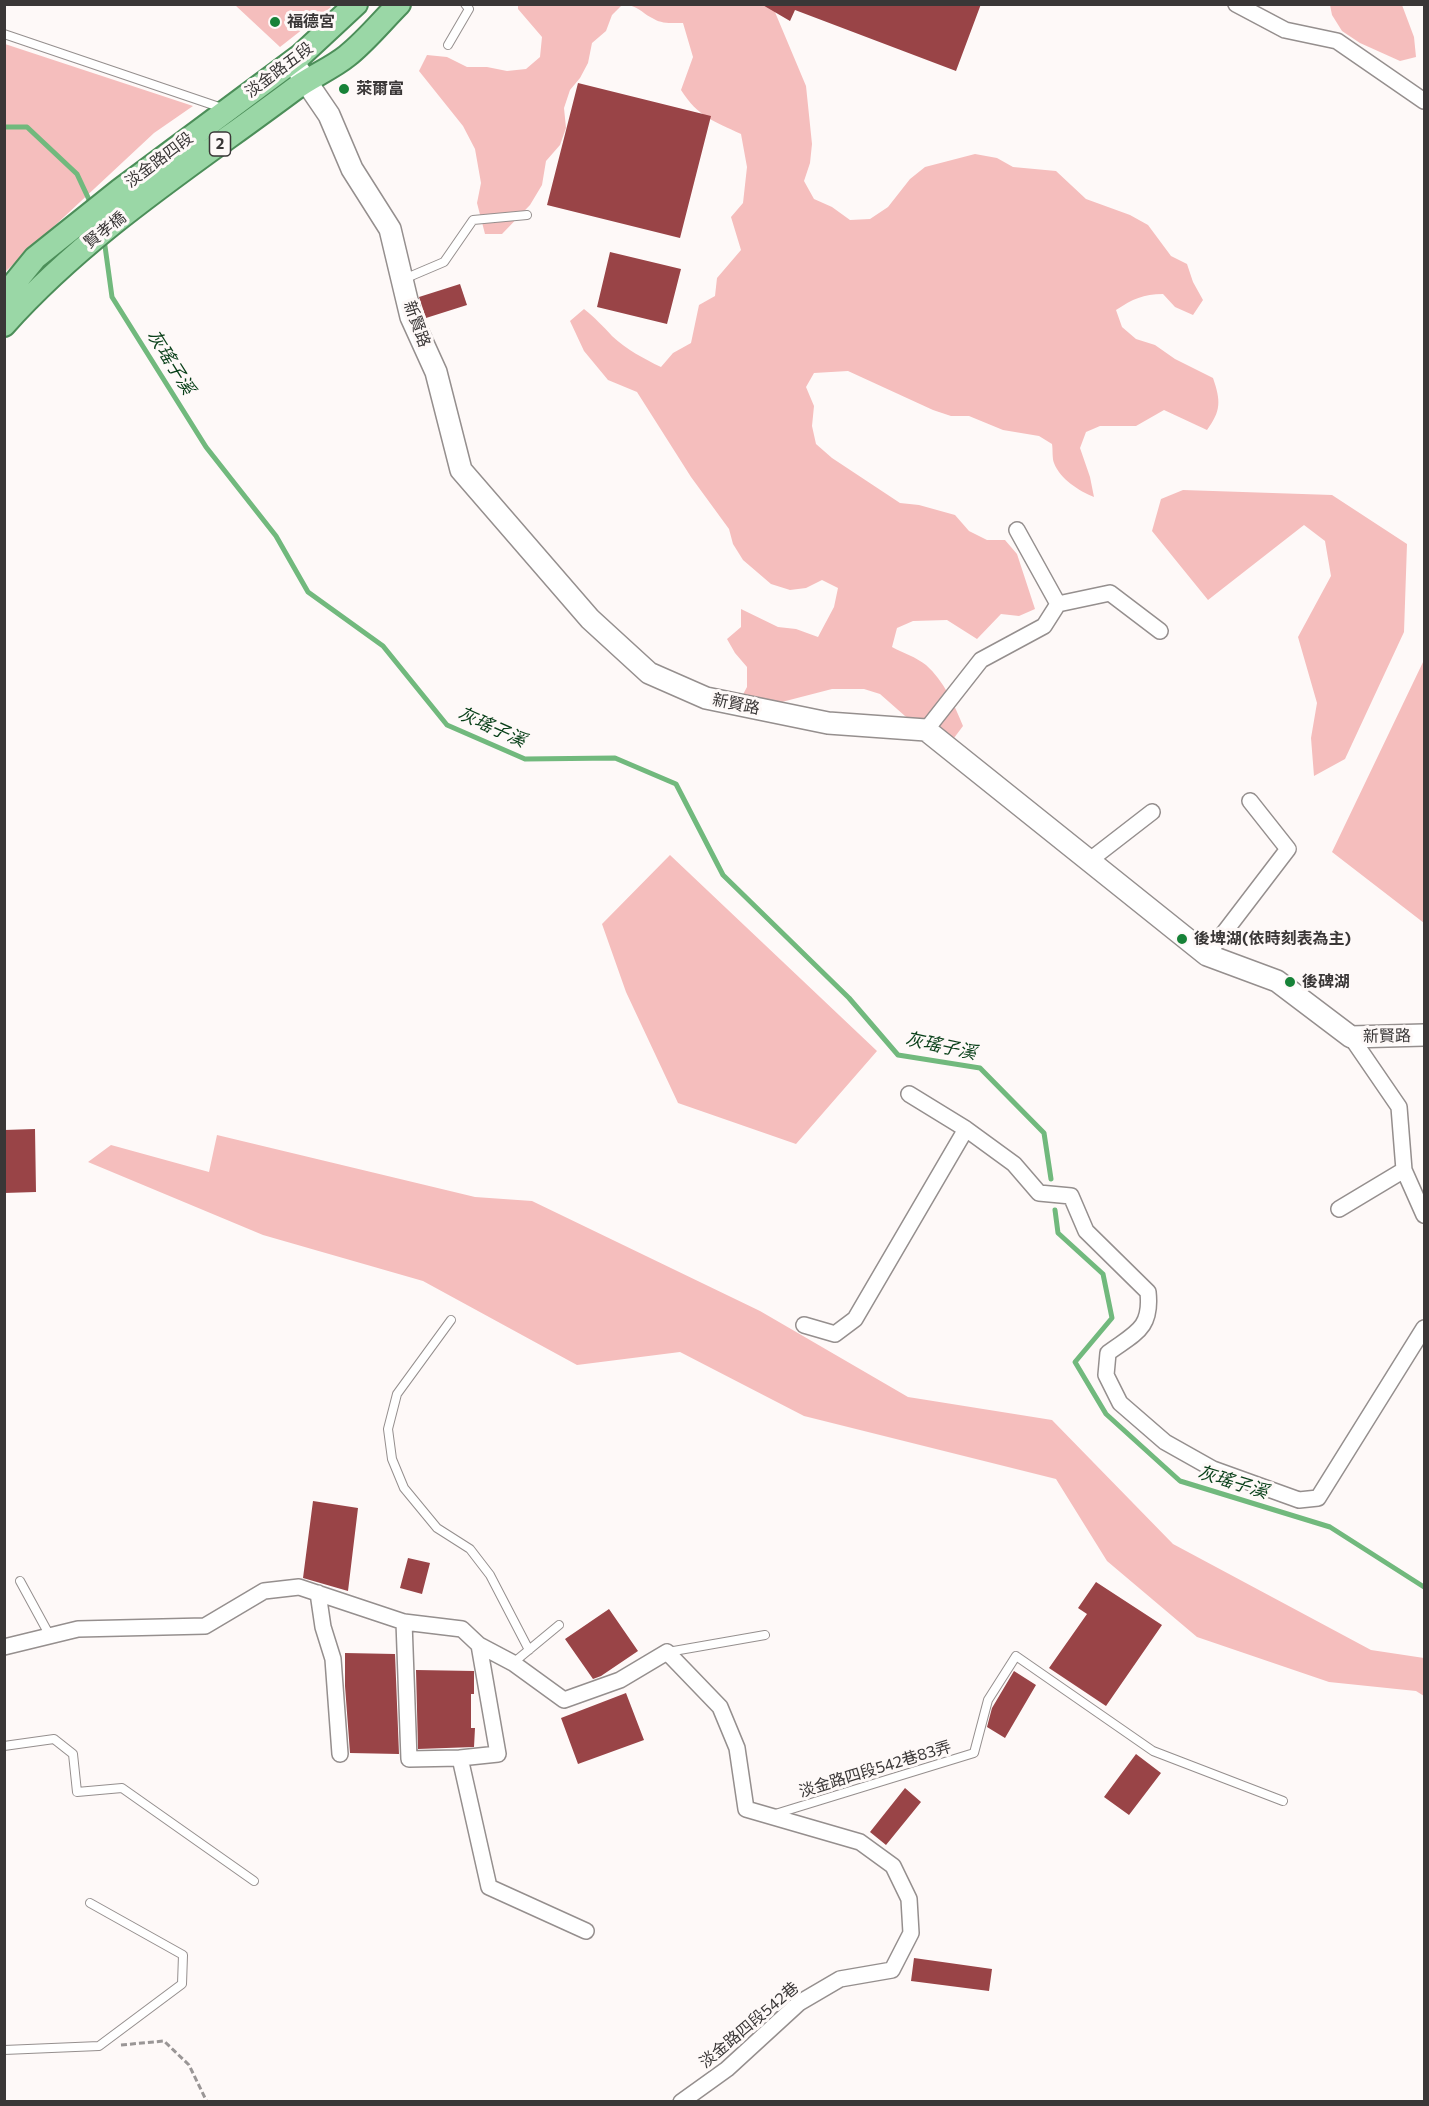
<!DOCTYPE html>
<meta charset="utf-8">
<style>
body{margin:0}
#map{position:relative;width:1429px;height:2106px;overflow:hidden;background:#fef9f8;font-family:Commissioner,sans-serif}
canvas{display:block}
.frame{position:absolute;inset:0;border:6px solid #3a3737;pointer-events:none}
</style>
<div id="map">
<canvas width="1429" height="2106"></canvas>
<div class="frame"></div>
</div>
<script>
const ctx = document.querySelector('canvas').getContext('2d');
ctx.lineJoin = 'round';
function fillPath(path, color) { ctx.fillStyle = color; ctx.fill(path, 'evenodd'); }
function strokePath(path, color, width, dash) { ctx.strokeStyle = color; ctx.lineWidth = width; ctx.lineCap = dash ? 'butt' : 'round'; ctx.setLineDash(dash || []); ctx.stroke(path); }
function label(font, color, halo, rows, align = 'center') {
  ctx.font = font + ' Commissioner,"Noto Sans TC",sans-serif'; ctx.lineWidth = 6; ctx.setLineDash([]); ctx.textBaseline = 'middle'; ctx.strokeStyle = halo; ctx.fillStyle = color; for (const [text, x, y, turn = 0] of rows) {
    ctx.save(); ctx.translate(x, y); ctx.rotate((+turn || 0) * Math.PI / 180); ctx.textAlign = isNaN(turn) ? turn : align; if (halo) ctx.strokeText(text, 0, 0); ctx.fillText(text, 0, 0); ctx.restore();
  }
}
fillPath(new Path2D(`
 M329,5L331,7L280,47L235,5Z
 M518,5H622L612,15L606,31L592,43L588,63L580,78L570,90L564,108L566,128L560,145L546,161L542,185L530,205L502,234H485L477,203L481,183L475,149L463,126L419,71L427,55L447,57L467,67H487L507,71L526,69L540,57L542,37L518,9Z
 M628,5H772L806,86L812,144L810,163L804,181L814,199L832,207L850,220L870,219L888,207L910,179L925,167L975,154L997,158L1013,167L1056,171L1086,199L1130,215L1148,225L1171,256L1187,264L1193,282L1203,300L1193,315L1175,307L1163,294C1143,294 1133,299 1116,310L1122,327L1136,339L1155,345L1175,359L1213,378C1221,401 1221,411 1207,430L1164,410L1136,426H1100L1086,432L1080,448L1090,477L1094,497C1079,491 1060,479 1054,463C1052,458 1053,450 1052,444L1039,436L1003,430L969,416H951L933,410L848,371L814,373L806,387L814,406L812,426L816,444L832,458L900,503L919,505L955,515L969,531L987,540H1005L1017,554L1035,609L1019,616L1001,614L977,639L947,620L913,621L897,628L892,647C903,653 916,657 926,665C944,681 954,704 963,726L951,742L905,716L880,694L864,689H832L774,704L739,702L747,687V667L735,653L727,639L741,627V609L778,627L796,629L818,637L834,607L838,588L822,580L806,588L790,590L771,584L743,560L733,544L729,529L691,477L637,392L608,380L584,351L570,321L584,309C595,318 603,326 612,336C626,349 644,359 661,367L673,353L691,343L699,305L715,296L717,278L741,250L731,217L743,203L747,167L741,134C714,121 698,117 681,90L693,57L683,23C673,23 662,24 654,19C643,14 641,8 628,5Z
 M1330,5H1402L1414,37L1416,57L1400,61L1360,43L1342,31L1332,15Z
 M5,44L193,106L154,133L5,272Z
 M1183,490L1332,495L1407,544L1404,632L1345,759L1314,776L1311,738L1317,703L1298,637L1331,576L1325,541L1304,525L1208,600L1152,531L1161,499Z
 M1424,660V923L1332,852Z
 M670,855L877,1051L796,1144L678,1103L626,992L602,924Z
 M217,1135L475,1197L532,1201L760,1311L908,1397L1052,1420L1173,1544L1371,1650L1424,1658V1696L1416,1691L1329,1682L1197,1637L1107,1561L1056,1479L804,1416L680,1352L577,1365L423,1281L263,1235L88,1162L111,1145L209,1172Z`), '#f5bebd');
strokePath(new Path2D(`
 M4,127H27L77,174L92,206
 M104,239L112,297L206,447L276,536L308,592L383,646L447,725L525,759L615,758L676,784L723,875L849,998L898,1055L980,1068L1044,1133L1051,1179
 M1055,1210L1058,1233L1103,1274L1112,1318L1075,1362L1106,1414L1180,1481L1330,1527L1424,1587`), '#71b97d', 5);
fillPath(new Path2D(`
 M761,4H981L956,71L795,10L790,21Z
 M578,83L711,116L680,238L547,205Z
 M610,252L681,269L667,324L597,307Z
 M460,284L467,305L426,318L419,297Z
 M35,1129L36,1192L4,1193V1130Z
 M313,1501L358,1508L348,1591L303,1578Z
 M408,1558L430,1563L422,1594L400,1588Z
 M1096,1582L1162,1625L1106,1706L1049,1668L1087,1614L1078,1608Z
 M609,1609L638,1651L601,1676L593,1679L565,1639Z
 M345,1653L395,1654L399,1754L350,1753L345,1686Z
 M416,1670L474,1671V1694H471V1728H475L474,1747L418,1749Z
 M1014,1671L1036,1685L1005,1738L987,1727L992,1708Z
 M626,1693L644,1740L578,1764L561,1718Z
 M1136,1754L1161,1773L1129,1815L1104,1797Z
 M905,1788L921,1802L886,1845L870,1832Z
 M914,1958L992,1969L989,1991L911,1981Z`), '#994447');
const lane = new Path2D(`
 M4,34L225,109
 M448,45L469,9L465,4
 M404,279L444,262L473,220L527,215
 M451,1320L397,1394L388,1429L392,1459L404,1488L437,1528L470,1549L490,1575L529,1650
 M20,1581L50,1636
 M668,1652L765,1635
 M513,1663L559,1625
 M4,1746L54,1739L73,1754L77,1792L122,1788L254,1881
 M772,1815L974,1753L988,1700L1016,1656L1153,1751L1283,1801
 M4,2050L99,2046L182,1984L183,1955L90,1903`);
const street = new Path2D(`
 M1236,4L1285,30L1337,41L1424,101
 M1017,530L1058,604
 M926,730L981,660L1044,626L1058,604L1110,593L1160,631
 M1090,860L1152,812
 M1207,955L1288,849L1250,801
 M1351,1037L1399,1107L1404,1170L1424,1215
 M909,1094L966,1129
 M1339,1209L1404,1170
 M804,1325L835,1334L855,1319L966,1129L1014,1164L1039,1193L1071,1196L1086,1231L1148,1292C1152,1329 1135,1333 1108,1353L1106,1375L1120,1403L1165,1442L1213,1469L1299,1500L1318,1498L1424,1328
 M318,1593L323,1627L333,1659L340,1754
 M404,1622L409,1759L460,1758L489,1887L586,1931
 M4,1647L78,1629L205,1626L264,1591L299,1587L404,1622L462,1629L479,1645L513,1663L564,1700L620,1680L667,1652L720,1707L737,1748L746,1809L860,1842L893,1866L909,1899L911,1933L892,1970L840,1979L799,2003L727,2069L681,2102
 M460,1758L498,1754L479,1645`);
const secondary = new Path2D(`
 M297,68L329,115L352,169L390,229L411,317L436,372L461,470L590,619L649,673L706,698L828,723L926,730L1207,955L1277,981L1351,1037L1424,1035`);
const primary = new Path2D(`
 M4,296L35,258L120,190L300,56L356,4
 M4,325C87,232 194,164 293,90C310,77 331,69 347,56C366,41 382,21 399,4`);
strokePath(lane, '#958f8e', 10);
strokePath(street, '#958f8e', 18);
strokePath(secondary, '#958f8e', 24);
strokePath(primary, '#4c8e59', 26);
strokePath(new Path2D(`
 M121,2045L164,2041L189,2065L207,2102`), '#9a9696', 3, [6, 3]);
strokePath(lane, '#fff', 8);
strokePath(street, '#fff', 15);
strokePath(secondary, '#fff', 21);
strokePath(primary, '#9ad7a6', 22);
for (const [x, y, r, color] of [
 [275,22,6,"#178238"],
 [344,89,6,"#178238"],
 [1182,939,6,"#178238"],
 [1290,982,6,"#178238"]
]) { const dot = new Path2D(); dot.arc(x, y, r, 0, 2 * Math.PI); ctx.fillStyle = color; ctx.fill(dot); strokePath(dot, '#fef9f8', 2); }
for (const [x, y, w] of [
 [220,144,21]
]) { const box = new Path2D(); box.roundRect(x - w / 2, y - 12, w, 24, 4.5); ctx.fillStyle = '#fef9f8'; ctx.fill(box); strokePath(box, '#3a3737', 1.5); }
label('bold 15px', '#3a3737', null, [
 ["2",220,144]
]);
label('bold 16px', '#3a3737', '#fef9f8', [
 ["福德宮",287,22],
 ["萊爾富",356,89],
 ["後埤湖(依時刻表為主)",1194,939],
 ["後碑湖",1302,982]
], 'left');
label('16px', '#3a3737', '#fef9f8', [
 ["淡金路五段",279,70,-37],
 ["淡金路四段",159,160,-37],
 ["賢孝橋",105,230,-38],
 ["新賢路",417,324,70],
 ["新賢路",736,704,12],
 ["新賢路",1387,1036,-1],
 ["淡金路四段542巷83弄",875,1769,-17],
 ["淡金路四段542巷",749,2025,-40]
]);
label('italic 18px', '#083f18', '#fef9f8', [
 ["灰瑤子溪",171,362,58],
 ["灰瑤子溪",492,727,24],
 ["灰瑤子溪",941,1046,12],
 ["灰瑤子溪",1233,1482,17]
]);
</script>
